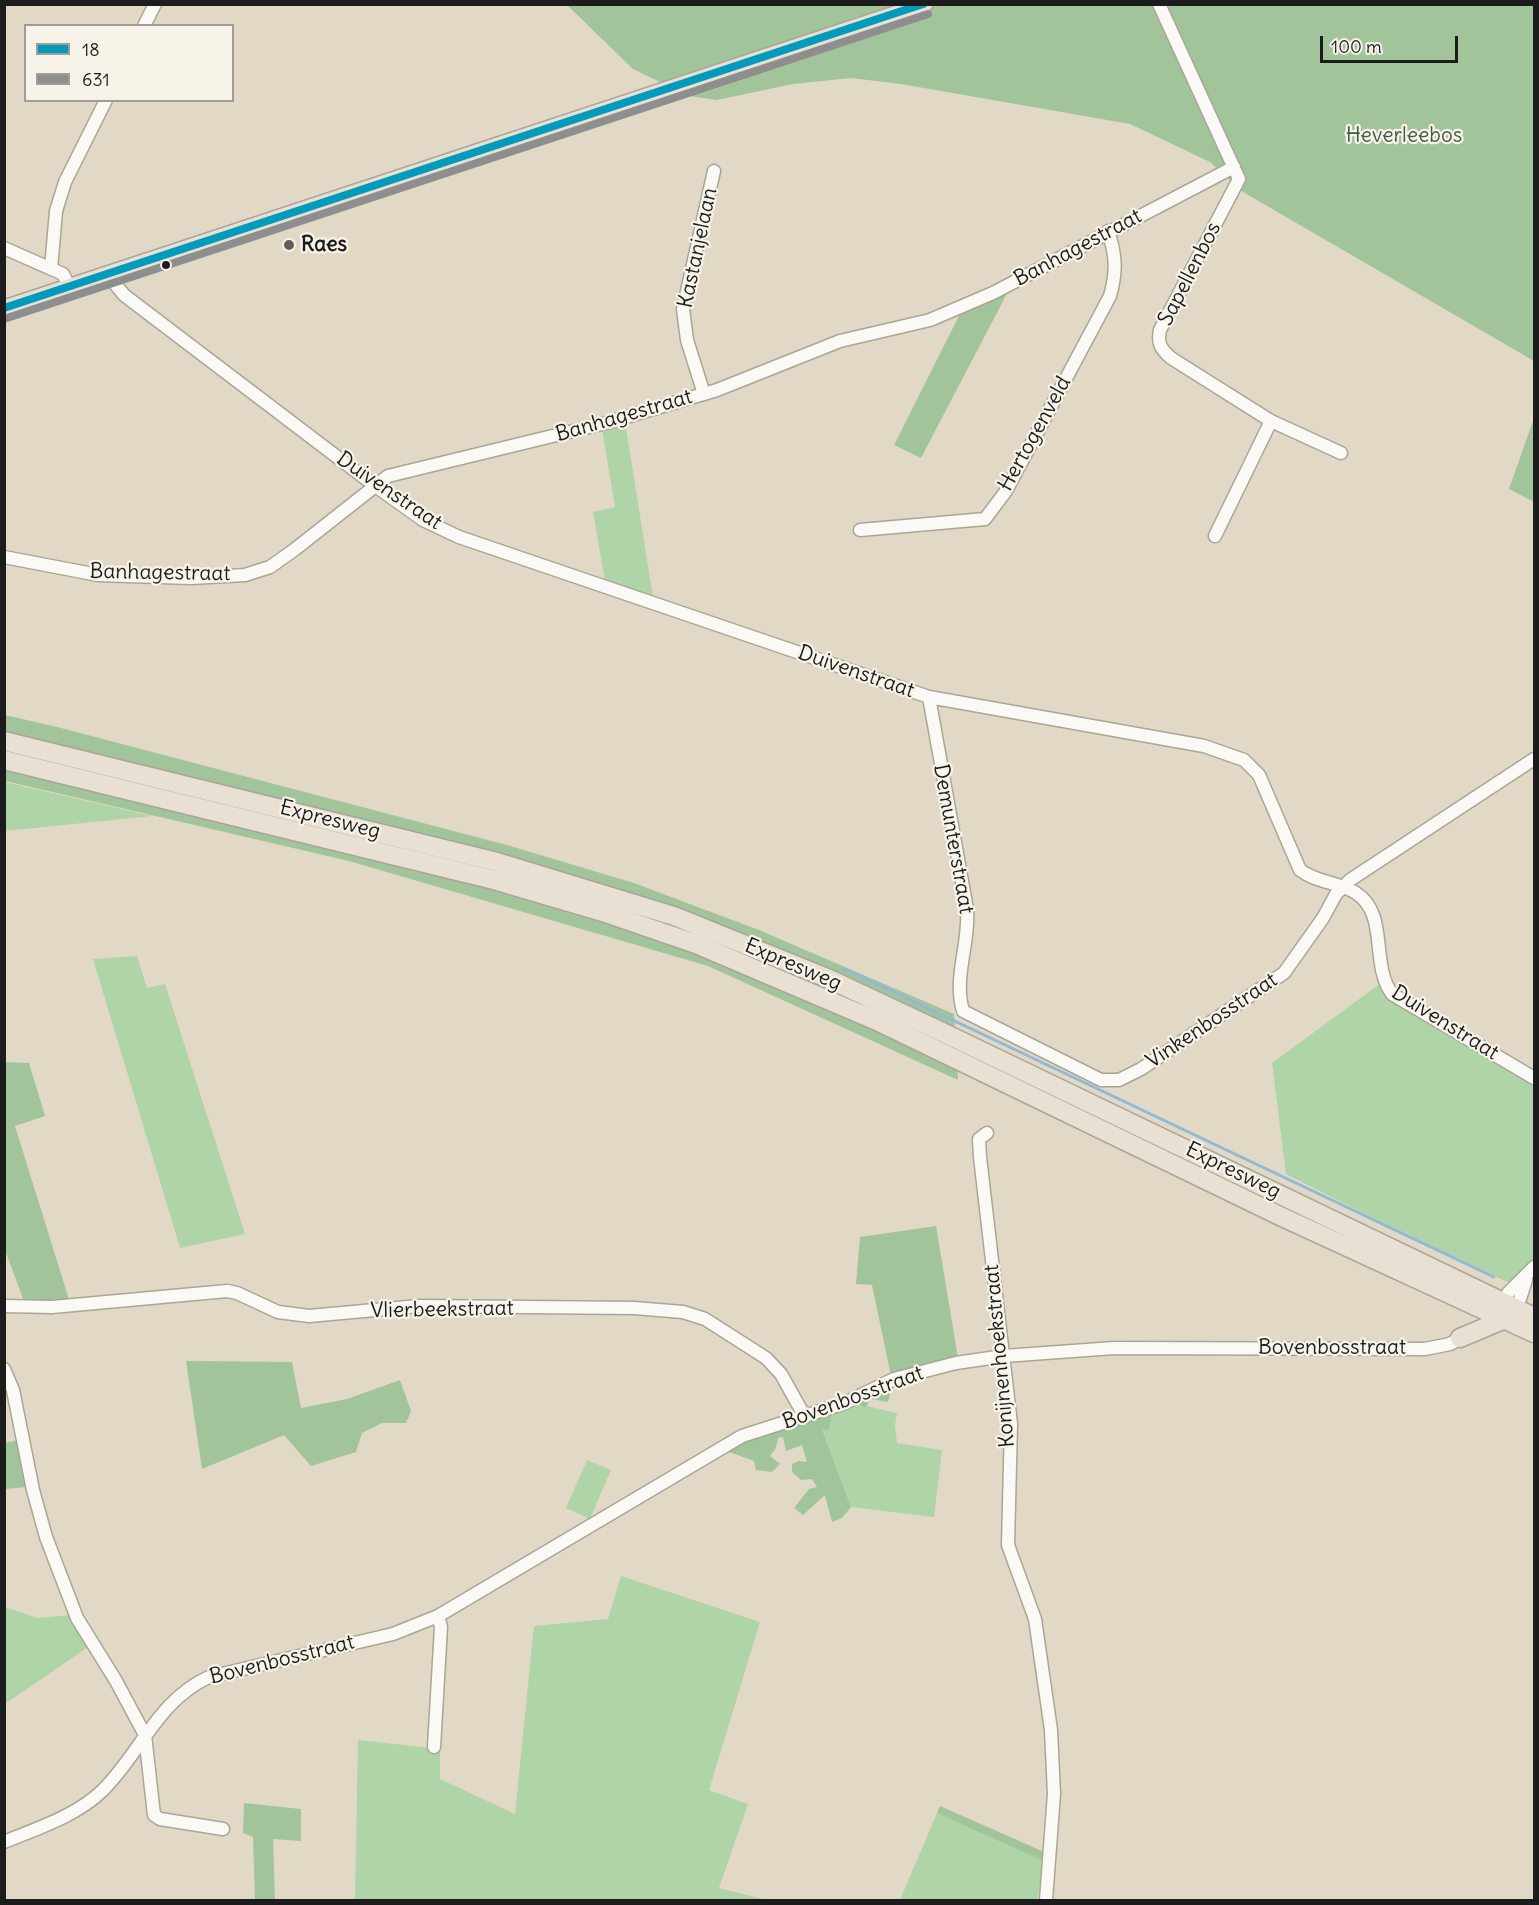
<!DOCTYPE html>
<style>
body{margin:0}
#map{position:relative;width:1539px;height:1905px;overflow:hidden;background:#e1d9c6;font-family:Delius,sans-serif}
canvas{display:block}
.frame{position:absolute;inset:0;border:6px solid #1c1c1c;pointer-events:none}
.legend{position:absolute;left:24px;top:24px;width:210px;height:78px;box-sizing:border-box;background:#f7f3e8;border:2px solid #9f9d96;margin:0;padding:8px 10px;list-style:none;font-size:18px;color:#1c1c1c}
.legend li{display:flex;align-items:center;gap:12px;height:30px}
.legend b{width:30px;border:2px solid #9f9d96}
.scale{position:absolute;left:1320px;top:36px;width:138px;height:27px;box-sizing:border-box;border:3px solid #1c1c1c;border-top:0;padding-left:8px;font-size:18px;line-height:21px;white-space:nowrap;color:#1c1c1c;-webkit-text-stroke:4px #f7f3e8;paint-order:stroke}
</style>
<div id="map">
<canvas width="1539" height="1905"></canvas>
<div class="frame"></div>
<ul class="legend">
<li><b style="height:8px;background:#039bbc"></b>18</li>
<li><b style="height:8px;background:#8e8e8e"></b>631</li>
</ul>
<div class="scale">100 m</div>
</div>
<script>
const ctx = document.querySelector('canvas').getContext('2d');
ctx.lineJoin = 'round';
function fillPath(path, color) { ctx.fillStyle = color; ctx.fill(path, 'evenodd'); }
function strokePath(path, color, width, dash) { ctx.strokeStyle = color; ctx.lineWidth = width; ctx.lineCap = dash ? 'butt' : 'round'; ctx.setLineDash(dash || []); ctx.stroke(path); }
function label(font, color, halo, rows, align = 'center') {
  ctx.font = font + ' Delius,sans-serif'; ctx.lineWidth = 4.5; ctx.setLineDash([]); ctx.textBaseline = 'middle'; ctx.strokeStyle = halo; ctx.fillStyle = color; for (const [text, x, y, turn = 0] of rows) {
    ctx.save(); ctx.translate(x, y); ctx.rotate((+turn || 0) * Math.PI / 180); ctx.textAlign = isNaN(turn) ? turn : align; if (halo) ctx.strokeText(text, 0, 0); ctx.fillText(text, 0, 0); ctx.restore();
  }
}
fillPath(new Path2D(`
 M625,422L653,597L605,581L593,512L615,507L602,429Z
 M5,782L152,816L5,831Z
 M137,956L147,988L165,984L245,1234L180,1248L93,959Z
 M1381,983L1534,1082V1259L1512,1284L1381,1222L1286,1174L1272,1063Z
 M857,1404L897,1413L895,1425L897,1443L942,1450L934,1517L851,1507L822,1428L829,1430L832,1415Z
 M587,1460L611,1470L590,1519L566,1508Z
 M621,1576L760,1622L709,1790L748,1804L719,1888L766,1900H355L358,1740L440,1749V1779L515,1814L534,1626L608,1619Z
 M5,1607L37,1618L71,1615L88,1647L5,1704Z
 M937,1813L1045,1858L1037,1900H900Z`), '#afd4a7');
fillPath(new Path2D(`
 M567,5H1534V361L1243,192L1210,162L1130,124L901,84L851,78L793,84L717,100L689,96L633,69Z
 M1013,282L921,458L894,445L964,306Z
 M1534,418V502L1509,489Z
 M5,715L57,727L507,845L634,883L759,930L954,1014L958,1080L708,966L349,861L5,781Z
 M5,1062L29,1063L45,1116L15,1126L70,1303L25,1304L5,1250Z
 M936,1226L958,1358L913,1374V1380L891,1389L888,1402L871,1399L866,1407L857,1404L832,1415L829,1430L822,1429L851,1507L842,1518L832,1522L825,1495L803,1515L794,1508L809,1489L817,1487L812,1479L801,1480L792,1472V1464L799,1461L807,1462L802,1445L786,1451L783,1437L778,1438L776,1448L770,1456L780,1464L772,1472L756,1470L754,1461L721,1449L891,1376L872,1285L856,1284L860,1237Z
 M186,1361L292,1362L301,1408L347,1399L400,1380L411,1411L406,1423H382L362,1433L356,1452L311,1466L284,1435L202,1469Z
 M20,1440L27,1487L5,1489L4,1443Z
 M244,1803L301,1809V1841L273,1839L275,1900H255L253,1837L243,1833Z
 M940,1806L1042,1851L1048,1863L937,1813Z`), '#a1c49b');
strokePath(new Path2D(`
 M843,968L1494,1277`), '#92b7d8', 3);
const minor = new Path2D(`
 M1159,4L1239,179L1160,330C1157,344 1161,349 1171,358L1271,421L1341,453
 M144,26L155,4
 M4,248L63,274L69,286
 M51,269L56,211L65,182L106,100
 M107,274L124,295L374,485L423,520L459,537L929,697L1204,746L1244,760L1259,775L1300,870C1317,883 1339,882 1356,893C1389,914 1370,964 1392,994L1534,1078
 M704,394L687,340L683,309L714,171
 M860,530L985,519L1006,491L1110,296C1117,271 1116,255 1108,231
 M1215,536L1271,421
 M4,557L98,575L191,578L245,575L270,567L294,550L388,476L606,423L717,390L840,341L930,320L993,293L1234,167
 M929,697L967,909C970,943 953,977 963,1011L1101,1080H1119L1141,1069L1284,973L1323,918L1336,894L1350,880L1534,759
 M987,1133L979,1139L980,1157L1011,1424L1008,1545L1035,1619L1051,1730L1054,1794L1046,1900
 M1508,1293L1534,1267
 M1520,1299L1526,1280
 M4,1306L52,1307L227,1291L237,1293L278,1312L309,1316L419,1306L634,1308L683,1312L705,1319L766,1358L781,1374L805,1417
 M4,1369L13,1390L33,1490L46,1537L77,1618L116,1681L145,1735L154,1815L160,1819L223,1829
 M434,1747L441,1627L438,1616
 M4,1842C38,1828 76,1816 102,1791C139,1755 159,1699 209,1677L393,1634L438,1616L742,1436L845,1403L894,1379L956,1363L1004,1356L1114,1348L1425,1349L1450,1344L1460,1338`);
const major = new Path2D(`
 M4,308L925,4`);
const highway = new Path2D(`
 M4,741L497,862L674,916L827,978L942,1032L1534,1317
 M4,760L494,880L603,912L696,944L877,1021L1280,1216L1534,1333
 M1460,1338L1505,1319`);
strokePath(minor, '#a9a599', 15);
strokePath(major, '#a9a599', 18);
strokePath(highway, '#a9a599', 21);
strokePath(minor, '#faf9f6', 12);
strokePath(major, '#e8e0d3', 15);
strokePath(highway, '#e8e0d3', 18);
strokePath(new Path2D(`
 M4,308L923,4`), '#039bbc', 8);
strokePath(new Path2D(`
 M7,318L928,14`), '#8e8e8e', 8);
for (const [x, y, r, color] of [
 [289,245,6,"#615e58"],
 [166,265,5,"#1c1c1c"]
]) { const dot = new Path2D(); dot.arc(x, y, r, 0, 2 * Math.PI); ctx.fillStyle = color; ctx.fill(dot); strokePath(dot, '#f7f3e8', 2); }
label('21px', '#415b44', '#f7f3e8', [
 ["Heverleebos",1404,136]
]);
label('bold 21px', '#1c1c1c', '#f7f3e8', [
 ["Raes",301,245]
], 'left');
label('21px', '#1c1c1c', '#f7f3e8', [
 ["Kastanjelaan",698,248,-78],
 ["Banhagestraat",1078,248,-28],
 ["Sapellenbos",1190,274,-63],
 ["Banhagestraat",624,416,-16],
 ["Hertogenveld",1035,434,-61],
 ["Duivenstraat",389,491,34],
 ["Banhagestraat",160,573,1],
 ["Duivenstraat",856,672,19],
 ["Expresweg",330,820,14],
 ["Demunterstraat",953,839,80],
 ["Expresweg",793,965,23],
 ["Vinkenbosstraat",1212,1021,-34],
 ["Duivenstraat",1445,1023,32],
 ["Expresweg",1233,1171,26],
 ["Vlierbeekstraat",442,1310,-1],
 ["Bovenbosstraat",1332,1348],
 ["Konijnenhoekstraat",1000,1356,-95],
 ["Bovenbosstraat",853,1398,-20],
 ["Bovenbosstraat",282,1660,-14]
]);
</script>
